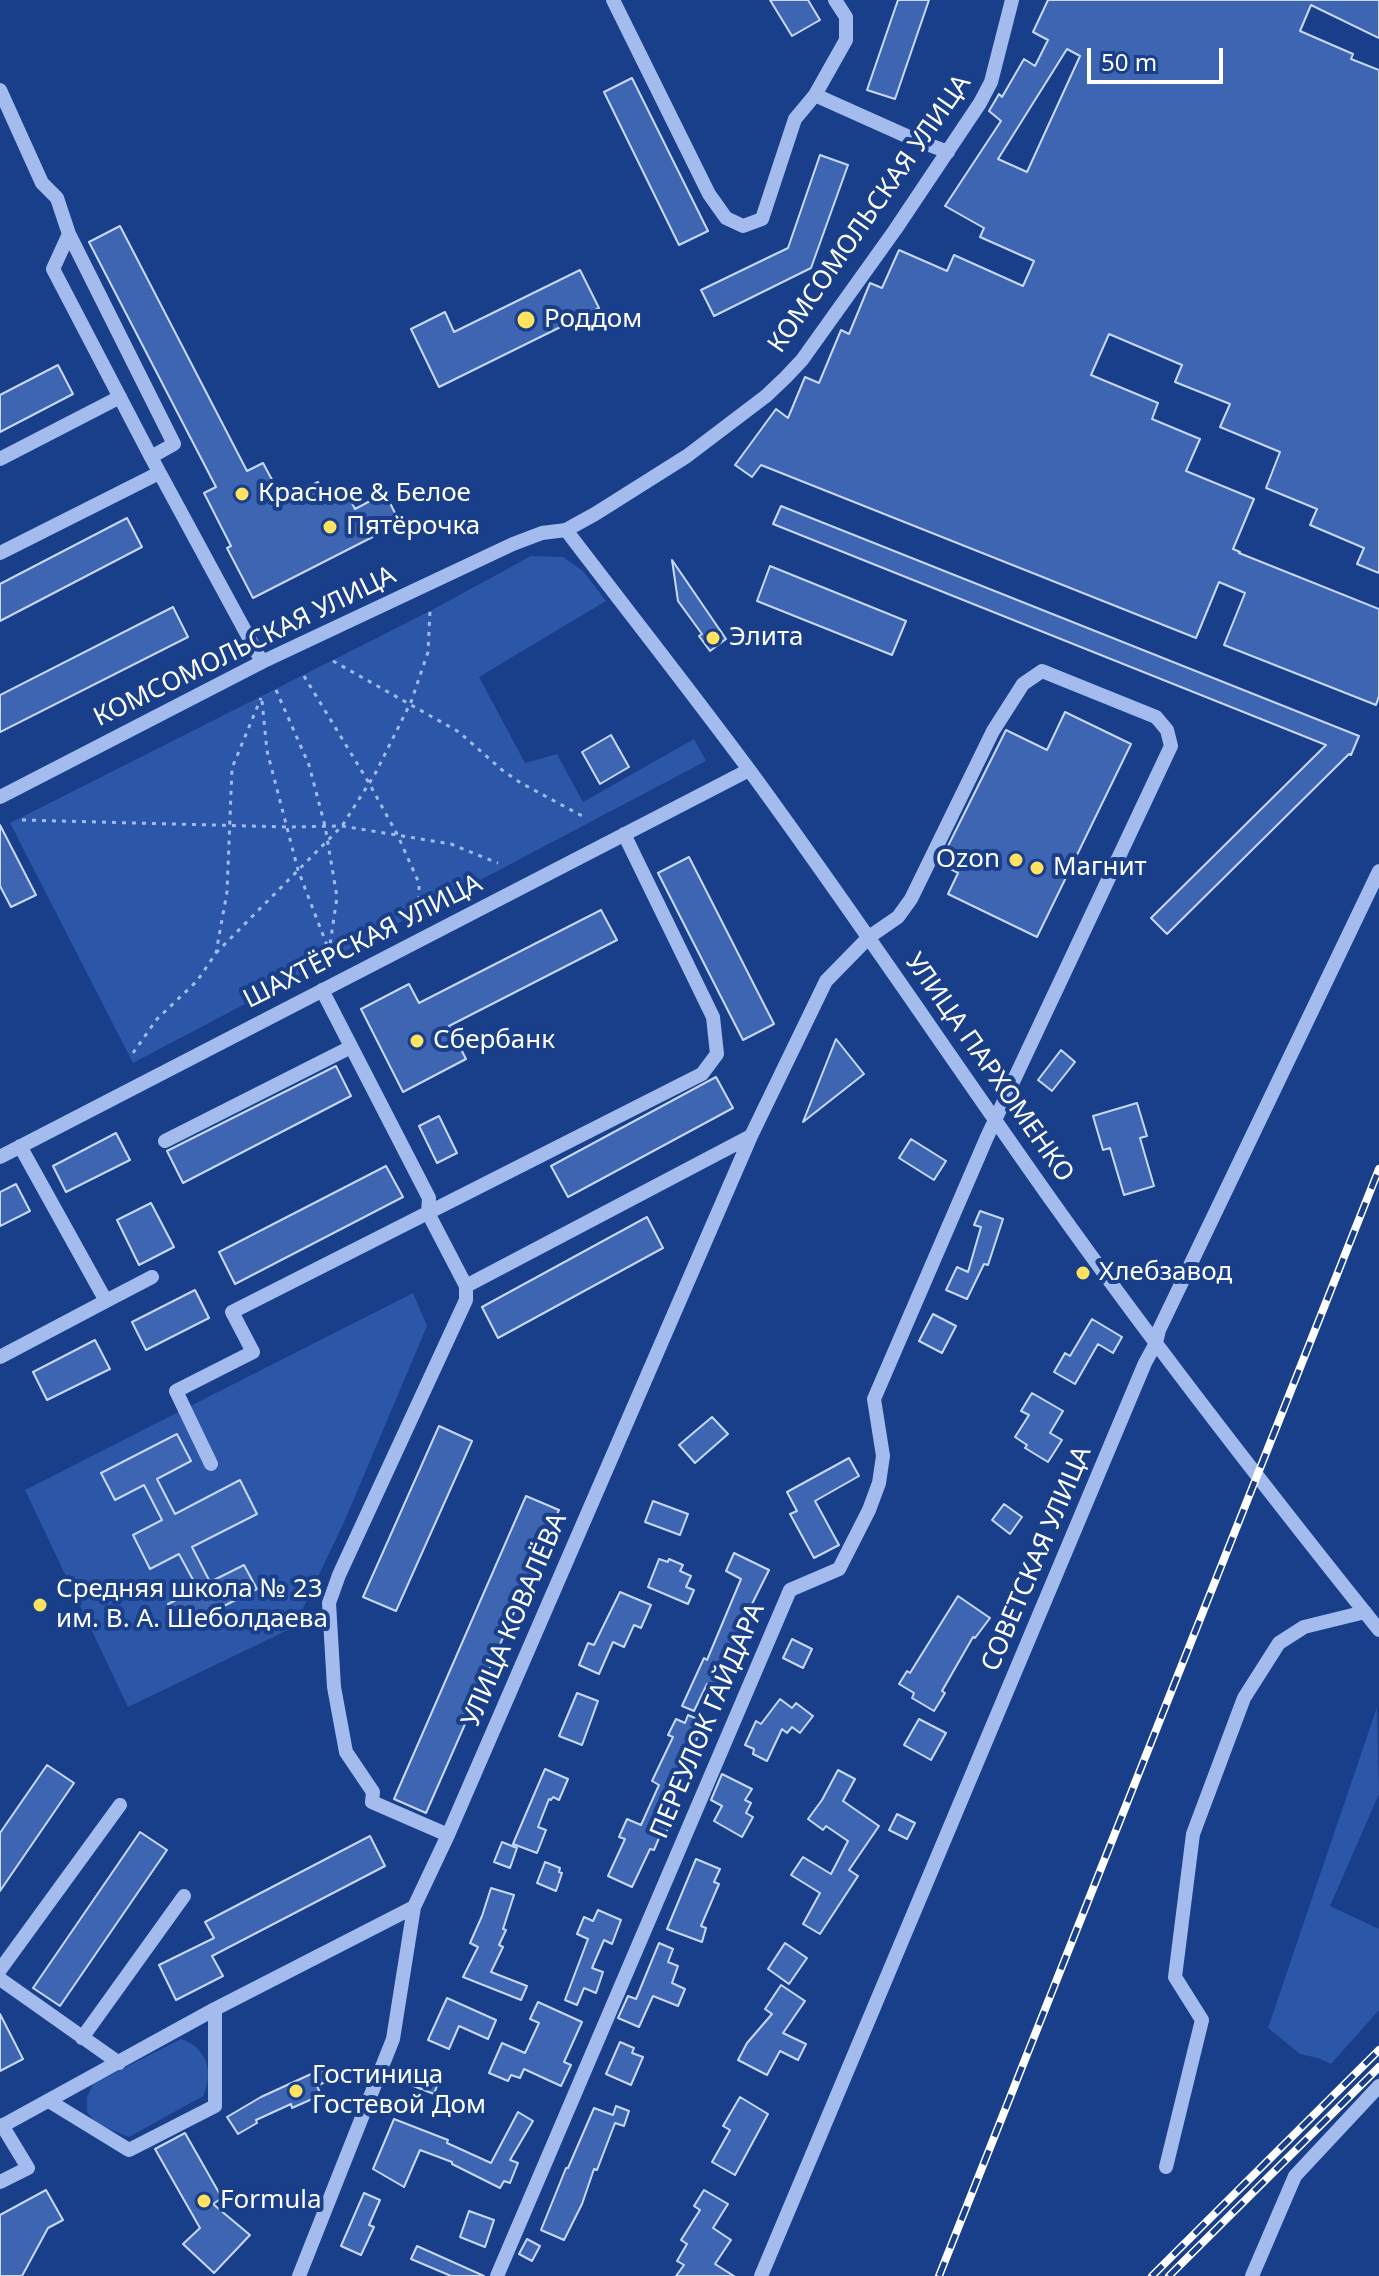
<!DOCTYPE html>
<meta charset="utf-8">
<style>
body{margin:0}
#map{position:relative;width:1379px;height:2276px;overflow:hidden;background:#193e8a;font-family:"Noto Sans",sans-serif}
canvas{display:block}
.scale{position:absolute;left:1087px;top:48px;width:136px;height:36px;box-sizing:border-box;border:4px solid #fff;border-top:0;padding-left:10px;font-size:24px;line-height:28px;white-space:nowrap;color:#fff;-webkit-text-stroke:6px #193e8a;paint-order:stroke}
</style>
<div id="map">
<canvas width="1379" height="2276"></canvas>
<div class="scale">50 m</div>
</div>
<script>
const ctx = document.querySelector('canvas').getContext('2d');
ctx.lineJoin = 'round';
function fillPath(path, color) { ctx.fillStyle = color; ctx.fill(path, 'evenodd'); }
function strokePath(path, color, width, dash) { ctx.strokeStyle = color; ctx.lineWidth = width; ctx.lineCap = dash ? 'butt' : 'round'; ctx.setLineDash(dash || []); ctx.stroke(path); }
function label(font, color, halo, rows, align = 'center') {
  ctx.font = font + ' "Noto Sans",sans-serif'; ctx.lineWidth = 8; ctx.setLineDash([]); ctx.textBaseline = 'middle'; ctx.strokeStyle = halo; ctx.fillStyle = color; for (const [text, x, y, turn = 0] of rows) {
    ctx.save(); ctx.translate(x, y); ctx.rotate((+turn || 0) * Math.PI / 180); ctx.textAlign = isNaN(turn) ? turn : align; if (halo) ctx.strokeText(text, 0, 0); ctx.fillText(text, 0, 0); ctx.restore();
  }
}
fillPath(new Path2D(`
 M531,556L563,557L583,571L606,601L479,677L525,763L557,754L583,802L694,739L706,761L133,1063L10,823L430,611Z
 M413,1293L427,1326L345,1520L294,1627L128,1707L25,1490Z
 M1377,1707L1379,1794L1330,1906L1379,1929V2010L1331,2064L1318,2058L1300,2054L1268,2028Z
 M181,2039C207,2048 214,2072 203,2096L129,2137L97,2124L87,2112V2097L93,2084Z`), '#2c56a8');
const building = new Path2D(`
 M770,0H808L820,20L792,36Z
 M898,0H929L895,99L867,90Z
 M1048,0H1379V38L1311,5L1300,31L1353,54L1351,59L1379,70V573L1357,564L1364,548L1310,525L1317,509L1266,488L1280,452L1220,427L1230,404L1175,382L1182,365L1109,334L1091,375L1158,403L1152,419L1200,439L1186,471L1254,499L1233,549L1240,552L1239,553L1379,609V696L1376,705L1224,645L1245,593L1219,582L1196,638L761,465L752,477L735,465L776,409L788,418L805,377L819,383L841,330L849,334L870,283L882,288L899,250L947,271L954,255L1023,286L1034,261L980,237L984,228L945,206L1001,121L989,111L999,94L1002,97L1024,59L1035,66L1048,40L1033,32ZM1067,49L1080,56L1027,172L998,159Z
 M632,78L708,231L679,245L604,92Z
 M820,155L848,165L811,268L714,316L701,290L788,248Z
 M120,226L247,471L263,463L283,500L318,482L323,492L330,488L337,501L348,495L355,509L385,493L400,523L253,598L227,548L231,546L204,493L216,487L89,242Z
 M580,270L599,308L439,387L411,329L445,312L454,332Z
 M58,365L73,394L0,432V395Z
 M781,506L1359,736L1351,755L1349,754L1167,934L1151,918L1326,745L773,524Z
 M127,518L142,547L0,621V584Z
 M672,560L726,639L710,651L699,636L702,634L678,601Z
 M770,566L906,621L892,655L757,601Z
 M173,607L188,637L0,732V695Z
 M1065,712L1131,744L1037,937L948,894L958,873L947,867L954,851L947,848L1006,730L1047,750Z
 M611,735L629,767L600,784L582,752Z
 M0,825L36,895L11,907L0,886Z
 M689,857L774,1024L743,1040L658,873Z
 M601,910L617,940L449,1026L466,1059L403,1092L361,1009L409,984L419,1003Z
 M836,1039L864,1074L803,1122Z
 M1061,1050L1075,1062L1052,1091L1038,1080Z
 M336,1066L351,1096L183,1183L167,1151Z
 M716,1077L733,1108L568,1197L551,1166Z
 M1137,1103L1147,1136L1140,1138L1154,1186L1124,1195L1110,1148L1103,1150L1093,1116Z
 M439,1116L457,1153L437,1163L419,1126Z
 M116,1133L130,1160L66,1192L53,1166Z
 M911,1139L946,1161L934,1180L899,1158Z
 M386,1166L403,1197L235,1284L219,1252Z
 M16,1184L30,1211L0,1226V1192Z
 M151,1203L174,1247L139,1265L117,1220Z
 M980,1211L1003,1219L988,1265L984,1264L967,1299L946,1290L957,1267L968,1272L981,1227L974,1225Z
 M647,1217L663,1248L498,1338L482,1307Z
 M195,1290L209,1318L146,1350L132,1322Z
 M933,1314L956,1326L942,1353L919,1341Z
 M1092,1319L1122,1337L1113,1353L1098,1344L1075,1384L1054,1372L1065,1353L1070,1356Z
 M95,1340L110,1369L47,1400L33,1372Z
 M1032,1393L1063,1411L1050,1433L1062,1440L1048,1462L1025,1448L1027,1445L1015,1437L1029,1415L1021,1411Z
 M712,1417L728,1434L695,1463L679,1445Z
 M439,1426L472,1441L396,1611L363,1597Z
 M177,1434L191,1461L157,1479L175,1514L240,1480L257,1514L192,1547L210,1582L244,1565L257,1589L181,1628L168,1604L198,1589L179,1554L150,1569L133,1535L162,1520L144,1485L115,1500L101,1473Z
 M849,1458L859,1476L815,1501L839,1545L814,1558L790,1514L797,1511L787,1492Z
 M526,1496L559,1510L426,1813L394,1799Z
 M653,1501L688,1514L680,1535L645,1522Z
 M1004,1504L1022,1517L1010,1534L992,1520Z
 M734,1553L769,1570L747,1614H750L727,1668L729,1670L720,1690L707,1684L694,1711L682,1706L704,1658L707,1660L741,1579L726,1571Z
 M659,1559L668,1562L669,1559L683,1565L680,1571L691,1576L686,1587L694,1590L688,1604L648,1587Z
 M620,1592L651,1605L641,1628L634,1625L624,1647L613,1642L599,1674L579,1665L588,1643L594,1645Z
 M958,1596L990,1618L975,1638L973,1637L942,1691L945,1693L934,1711L912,1698L914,1693L899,1684L907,1671L910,1673Z
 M792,1639L812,1649L803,1668L783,1658Z
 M577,1693L598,1701L582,1745L559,1736Z
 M780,1699L792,1708L796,1703L813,1716L800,1733L792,1727L787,1733L782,1729L767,1761L753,1754L754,1749L745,1745L756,1721L761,1724Z
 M688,1715L704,1722L671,1800L679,1804L666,1833L662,1831L654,1850L650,1849L632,1887L608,1876L625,1839L619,1837L627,1819L641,1825L659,1785L652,1781L673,1737L668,1735L676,1719L685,1723Z
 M919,1719L946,1733L931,1760L904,1745Z
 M47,1765L74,1783L0,1891V1833Z
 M545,1769L568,1779L559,1800L553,1797L551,1800L549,1799L538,1827L546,1830L537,1853L513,1844Z
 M838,1770L855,1779L843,1801L879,1826L849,1870L858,1876L820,1934L803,1924L820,1893L791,1875L803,1857L831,1874L848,1841L826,1826L823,1830L808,1819L822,1800Z
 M722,1774L752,1789L745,1800L751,1803L746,1813L753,1817L742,1837L714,1821L722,1806L711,1800Z
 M897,1814L915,1823L907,1839L889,1830Z
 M140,1832L167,1850L60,2006L33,1988Z
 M370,1836L385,1866L212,1956L223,1976L176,2000L159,1965L214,1938L205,1922Z
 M502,1842L517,1848L510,1868L494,1862Z
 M696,1859L720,1869L714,1882L719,1884L701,1926L706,1928L702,1942L667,1929Z
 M545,1862L560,1868L559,1872L562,1873L556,1891L537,1883Z
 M491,1888L514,1895L503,1929L506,1930L499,1945L503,1947L491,1972L527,1986L521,2000L463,1977L478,1947L470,1943L482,1916Z
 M598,1910L621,1920L612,1944L604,1940L592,1968L603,1972L596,1993L584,1988L577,2005L565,2000L588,1939L577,1934L584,1917L593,1921Z
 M659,1943L673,1949L668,1962L678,1966L672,1983L685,1989L678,2006L653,1996L639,2027L618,2018L628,1996L636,1999Z
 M785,1943L807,1958L789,1984L768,1969Z
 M781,1985L805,2001L783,2033L806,2044L798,2060L780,2051L767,2075L738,2060L747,2043L772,2014L765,2009Z
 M447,1998L496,2020L488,2039L459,2026L449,2049L428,2040Z
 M538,2002L582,2022L564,2062L571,2065L561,2086L524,2069L520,2078L511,2075L508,2081L489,2073L502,2043L525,2053L539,2023L530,2019Z
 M0,2014L23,2059L0,2071Z
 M620,2042L634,2048L632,2053L643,2057L631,2085L606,2074Z
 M322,2069L327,2081L317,2086L321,2095L292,2108L291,2104L256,2120L257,2123L238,2134L227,2117L261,2097Z
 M416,2071L439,2080L434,2094L411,2085Z
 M740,2097L768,2114L735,2175L712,2162L730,2130L723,2126Z
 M616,2106L629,2111L624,2126L615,2123L597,2170L594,2169L582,2204L564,2240L541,2230L566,2168H568L594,2108L613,2115Z
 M518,2112L533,2121L510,2160L518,2163L510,2183L504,2181L500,2188L452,2164V2162L420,2150L404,2187L373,2169L394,2119L448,2140L447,2143L491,2163Z
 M185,2133L222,2198L213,2204L250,2235L214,2273L183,2244L200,2228L155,2149Z
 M46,2190L63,2220L48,2228L22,2276H0V2215Z
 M704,2190L728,2204L713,2228L731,2240L715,2264L734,2276H676L684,2265L677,2261L687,2244L681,2240L700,2210L694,2206Z
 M364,2193L380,2200L369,2225L374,2227L361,2255L341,2246Z
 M469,2211L494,2220L485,2247L460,2237Z
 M527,2239L540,2246L532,2261L519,2254Z
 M417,2246L484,2276H451L411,2259Z`);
fillPath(building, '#3e65b1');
strokePath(building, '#c8d9fa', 2);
strokePath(new Path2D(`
 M333,661L459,732L502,770L521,783L586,818
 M304,676L369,783L398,836L419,883V904
 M276,690L309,765L325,826L337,897L329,951
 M262,701L267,751L298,870L328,948
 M22,820L288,827L342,826L451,844L498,863
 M216,953L342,826L375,774L411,702L428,652L430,611
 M133,1053L157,1019L197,981L216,953L227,892L232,768L261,698`), '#a3bced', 3, [4, 6]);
strokePath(new Path2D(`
 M613,0L709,194L726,218L743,226L762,219L795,119L815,95L846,40V17L835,0
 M0,90L42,183L57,198L69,234L174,444L151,457L53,269L69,234
 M815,95L911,138L948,152
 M151,457L262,662
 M0,459L120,397
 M566,530C627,610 690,690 750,771C854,913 952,1060 1054,1204C1157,1349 1267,1490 1379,1630
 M0,553L159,473
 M0,797L262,662L513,544L542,533L566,530L595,514L687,456L766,396L786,377L802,360L895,230L980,103L991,82L1012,0
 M322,990L429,1198L428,1213L466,1286V1300L339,1575L329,1603L334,1687L346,1752L373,1792L372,1802L448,1835
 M165,1141L351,1047
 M20,1146L106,1301L152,1277
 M0,1157L749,770
 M466,1286L751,1136
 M0,1357L106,1301
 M211,1464L176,1391L253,1352L232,1312L702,1074L717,1054L713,1017L624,834
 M0,1970L120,1805
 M0,1979L119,2063
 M82,2038L184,1896
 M49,2101L129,2150L215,2106V2009
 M0,2127L215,2009L414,1907L448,1835L751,1136L826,981L869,937L898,917L911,899L993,731L1023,684L1042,671L1156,717L1167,730L1171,746L987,1137L874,1399L883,1456L879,1483L869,1510L839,1569L790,1590L497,2276
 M1166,2167L1202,2020L1175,1977L1193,1834L1244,1698L1279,1643L1304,1627L1365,1612
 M0,2182L28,2168L2,2125
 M299,2276L393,2039L414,1907
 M761,2276L1145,1363L1156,1343L1159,1330L1379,871
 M1252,2276L1295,2176L1379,2086`), '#a3bced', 14);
const rail = new Path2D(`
 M939,2276L1379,1169
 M1152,2276L1379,2050
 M1169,2276L1379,2067`);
strokePath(rail, '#fff', 8);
strokePath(rail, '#193e8a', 5, [15]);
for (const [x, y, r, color] of [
 [526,320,10,"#ffe25f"],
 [242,494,8,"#ffe25f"],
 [330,527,8,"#ffe25f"],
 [713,638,8,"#ffe25f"],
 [1016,860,8,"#ffe25f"],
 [1037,868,8,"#ffe25f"],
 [417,1041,8,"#ffe25f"],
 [1083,1273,8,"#ffe25f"],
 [40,1605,8,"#ffe25f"],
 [296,2091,8,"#ffe25f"],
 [204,2201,8,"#ffe25f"]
]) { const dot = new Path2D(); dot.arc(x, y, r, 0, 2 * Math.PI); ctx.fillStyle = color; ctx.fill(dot); strokePath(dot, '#193e8a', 3); }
label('26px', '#fff', '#193e8a', [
 ["КОМСОМОЛЬСКАЯ УЛИЦА",870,214,-55],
 ["КОМСОМОЛЬСКАЯ УЛИЦА",245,647,-26],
 ["ШАХТЁРСКАЯ УЛИЦА",363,942,-27],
 ["УЛИЦА ПАРХОМЕНКО",989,1068,55],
 ["СОВЕТСКАЯ УЛИЦА",1037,1559,-67],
 ["УЛИЦА КОВАЛЁВА",515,1620,-67],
 ["ПЕРЕУЛОК ГАЙДАРА",708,1721,-67]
]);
label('26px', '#fff', '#193e8a', [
 ["Роддом",544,320],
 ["Красное & Белое",258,494],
 ["Пятёрочка",346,527],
 ["Элита",729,638],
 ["Ozon",1000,860,"right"],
 ["Магнит",1053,868],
 ["Сбербанк",433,1041],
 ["Хлебзавод",1099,1273],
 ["Средняя школа № 23",56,1590],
 ["им. В. А. Шеболдаева",56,1620],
 ["Гостиница",312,2076],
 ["Гостевой Дом",312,2106],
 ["Formula",220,2201]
], 'left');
</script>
